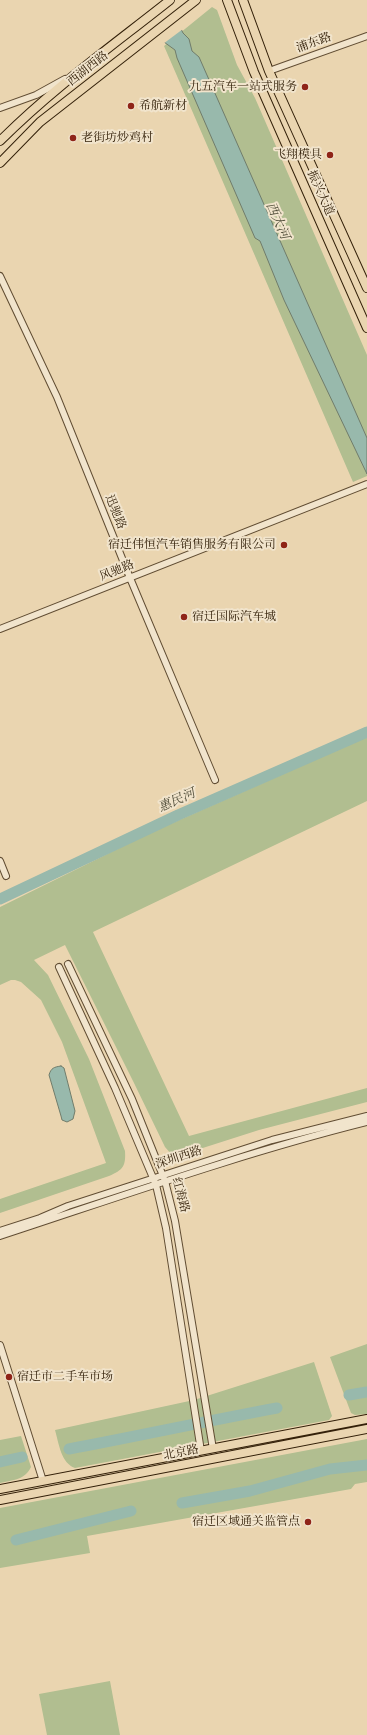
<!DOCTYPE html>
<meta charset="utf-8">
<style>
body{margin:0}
canvas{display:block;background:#ead5b0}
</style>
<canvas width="367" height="1735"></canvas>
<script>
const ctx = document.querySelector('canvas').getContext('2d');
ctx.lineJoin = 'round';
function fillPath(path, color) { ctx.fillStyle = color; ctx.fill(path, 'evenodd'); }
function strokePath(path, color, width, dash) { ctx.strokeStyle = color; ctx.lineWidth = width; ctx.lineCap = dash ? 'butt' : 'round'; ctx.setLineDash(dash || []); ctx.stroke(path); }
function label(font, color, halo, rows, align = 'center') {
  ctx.font = font + ' Alegreya,"Noto Serif SC",serif'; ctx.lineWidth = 4; ctx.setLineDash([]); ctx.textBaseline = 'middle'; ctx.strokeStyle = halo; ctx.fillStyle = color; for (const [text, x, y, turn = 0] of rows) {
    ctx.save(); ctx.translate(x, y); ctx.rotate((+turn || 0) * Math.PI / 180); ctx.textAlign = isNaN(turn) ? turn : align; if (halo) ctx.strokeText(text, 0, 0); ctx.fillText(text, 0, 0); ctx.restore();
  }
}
fillPath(new Path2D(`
 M212,7L217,10L237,65L255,98L367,355V476L353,482L164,46Z
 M367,737V801L93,932L189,1136L367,1088V1102L259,1130L184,1154L172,1155L165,1147L134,1083L65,945L34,960L48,975L89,1059L125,1151C126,1166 123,1170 109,1176L0,1213V1199L106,1163L62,1042L41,1000L21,982L15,980H11L0,985V907L150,833Z
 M367,1344V1414L355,1415L351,1413L330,1357Z
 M314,1362L332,1416L329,1420L75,1468C61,1463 59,1444 55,1430L194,1400Z
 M21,1436L31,1467C25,1480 13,1480 0,1483V1440Z
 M367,1439V1482L355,1484L351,1489L87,1536L90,1553L0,1568V1508Z
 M110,1681L120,1735H47L39,1694Z`), '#b1be90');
const water = new Path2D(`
 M167,0L183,33L189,39L192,51L199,57L367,438V474L284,300L260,241L255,238L177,58L175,50L164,42Z
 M61,1066L64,1068L75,1111L73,1119L67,1122L62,1120L61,1116L49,1075C51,1068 54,1067 61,1066Z`);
fillPath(water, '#98b9ac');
strokePath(water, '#707c6b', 1);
fillPath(new Path2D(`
 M141,0H169L183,29L163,44Z`), '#ead5b0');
strokePath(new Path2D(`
 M0,899L178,815L367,732
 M349,1395L367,1392
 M69,1449C138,1436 207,1421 277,1408
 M0,1462L22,1457
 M182,1503L250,1491L330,1469L367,1465
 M16,1540L131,1511`), '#98b9ac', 11);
const minor = new Path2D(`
 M269,71L367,36
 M0,108L36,95L65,79
 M0,276L57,397L130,578L215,780
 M0,629L367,484
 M0,861L6,876
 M68,964L132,1099L165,1181L175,1221L213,1449
 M59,967L115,1088L156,1185L166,1228L201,1451
 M0,1231L40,1218L68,1206L272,1140L367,1116
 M0,1236C122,1196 243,1153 367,1122
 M0,1345L43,1481`);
const major = new Path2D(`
 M227,0L254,72L367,328
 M243,0L269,71L367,288
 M0,141C53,88 112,46 170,0
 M0,163L40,122L196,0
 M0,1489L367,1419
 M0,1500L367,1429`);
strokePath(minor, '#614d33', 8);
strokePath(major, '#332009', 10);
strokePath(minor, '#f1e4cc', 6);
strokePath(major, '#ead5b0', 8);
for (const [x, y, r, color] of [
 [305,87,4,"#8f2418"],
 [131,106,4,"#8f2418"],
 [73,138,4,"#8f2418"],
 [330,155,4,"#8f2418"],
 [284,545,4,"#8f2418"],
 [184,617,4,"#8f2418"],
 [9,1377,4,"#8f2418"],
 [308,1522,4,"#8f2418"]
]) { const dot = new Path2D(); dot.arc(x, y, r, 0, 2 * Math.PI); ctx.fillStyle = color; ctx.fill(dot); strokePath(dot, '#f1e4cc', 1.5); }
label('12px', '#332009', '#f1e4cc', [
 ["浦东路",314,43,-20],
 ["西湖西路",88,69,-38],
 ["振兴大道",320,193,66],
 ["迅驰路",115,512,68],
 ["风驰路",117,571,-22],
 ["深圳西路",179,1158,-18],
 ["红海路",180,1195,75],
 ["北京路",181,1453,-11]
]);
label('12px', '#332009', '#f1e4cc', [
 ["九五汽车一站式服务",297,87],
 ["希航新材",139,106,"left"],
 ["老街坊炒鸡村",81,138,"left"],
 ["飞翔模具",322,155],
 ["宿迁伟恒汽车销售服务有限公司",276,545],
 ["宿迁国际汽车城",192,617,"left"],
 ["宿迁市二手车市场",17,1377,"left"],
 ["宿迁区域通关监管点",300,1522]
], 'right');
label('italic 13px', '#514e3a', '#f1e4cc', [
 ["西大河",277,221,66],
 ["惠民河",177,801,-24]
]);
</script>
